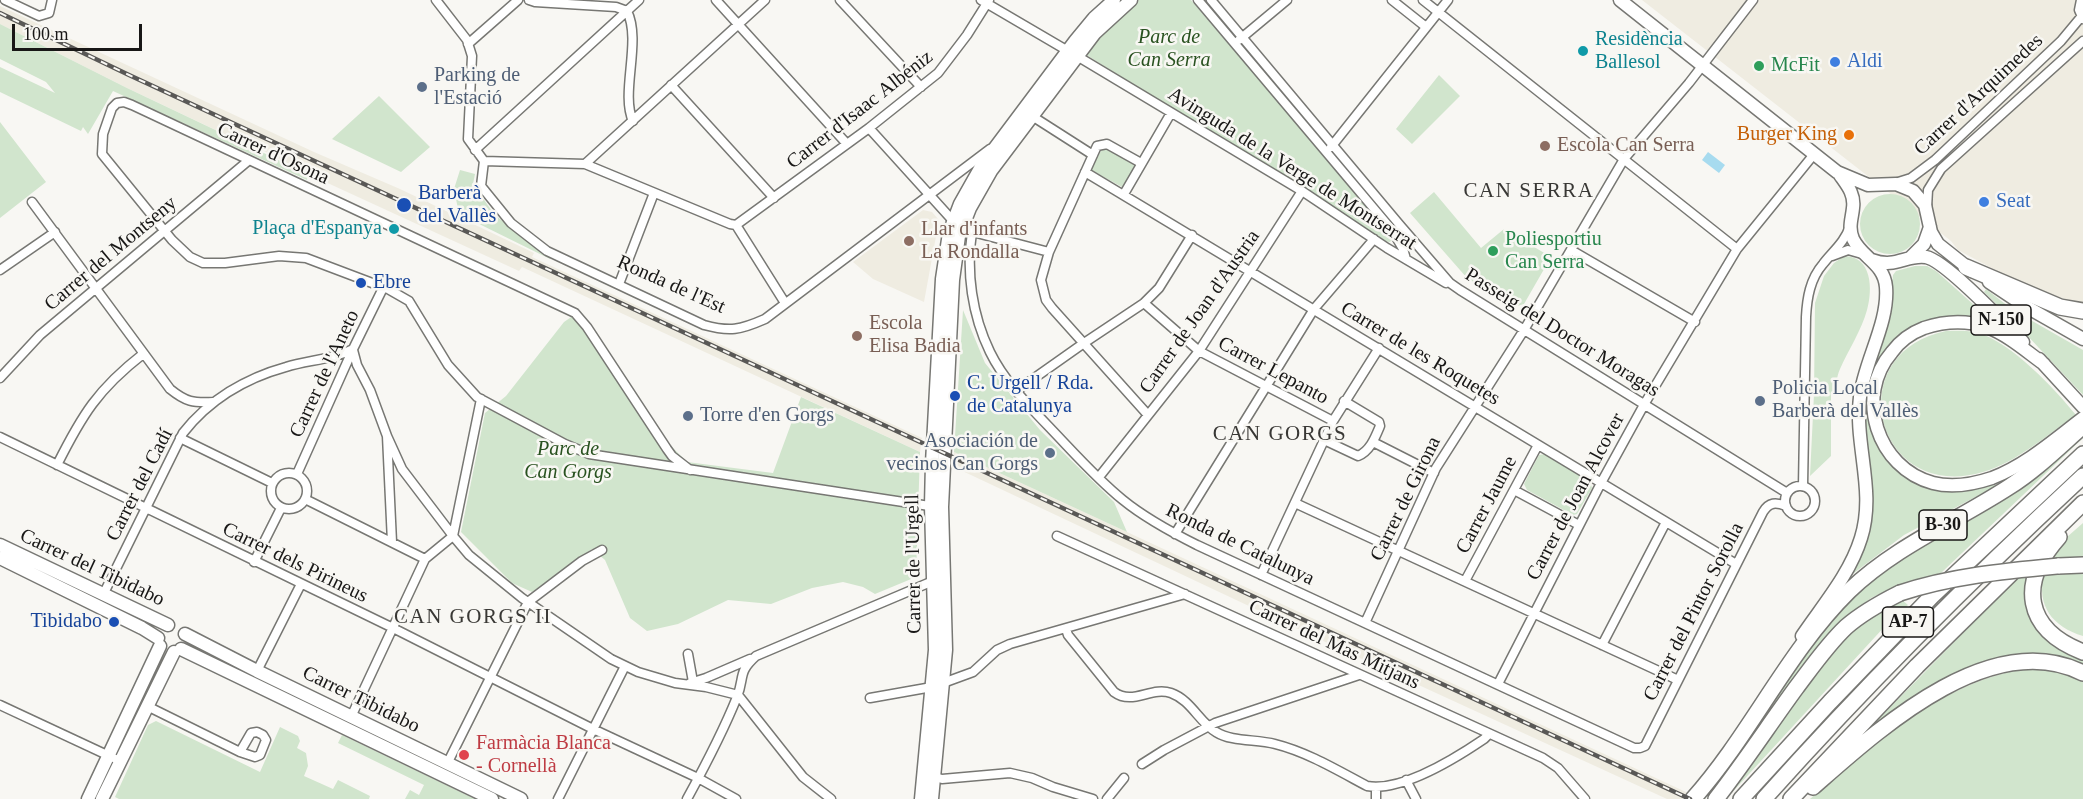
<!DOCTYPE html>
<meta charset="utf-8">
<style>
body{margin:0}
#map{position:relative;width:2083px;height:799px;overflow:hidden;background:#f8f7f3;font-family:"Times New Roman",serif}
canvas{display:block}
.scale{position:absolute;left:12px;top:24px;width:130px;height:27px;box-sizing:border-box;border:3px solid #181716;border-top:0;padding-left:8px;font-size:18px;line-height:21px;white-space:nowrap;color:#181716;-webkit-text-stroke:4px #f8f7f3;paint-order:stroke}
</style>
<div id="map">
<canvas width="2083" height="799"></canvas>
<div class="scale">100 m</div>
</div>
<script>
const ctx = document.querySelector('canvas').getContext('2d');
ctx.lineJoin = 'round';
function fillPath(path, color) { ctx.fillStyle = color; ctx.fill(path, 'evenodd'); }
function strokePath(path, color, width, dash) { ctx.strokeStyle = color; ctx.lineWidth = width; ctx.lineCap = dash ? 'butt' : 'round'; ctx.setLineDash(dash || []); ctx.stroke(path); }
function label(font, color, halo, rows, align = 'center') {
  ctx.font = font + ' "Times New Roman",serif'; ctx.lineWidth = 5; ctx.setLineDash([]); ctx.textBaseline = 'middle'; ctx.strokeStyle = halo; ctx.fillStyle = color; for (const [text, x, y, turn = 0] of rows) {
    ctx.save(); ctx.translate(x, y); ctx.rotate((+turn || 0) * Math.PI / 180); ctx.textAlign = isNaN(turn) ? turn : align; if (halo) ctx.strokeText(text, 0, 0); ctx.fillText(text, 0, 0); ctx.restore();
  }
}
fillPath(new Path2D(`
 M1642,0H2083V302H2075L2025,286L1958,250L1951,241Z
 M0,6L314,152L400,189L534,253L532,257L922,438L920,452L522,267L519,271L308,174L262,150H258L127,88L0,24Z
 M923,210L932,212L939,220L924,302L873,279L853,262Z
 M954,452L1127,532L1701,799H1667L1338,648L954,467Z`), '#efece1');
fillPath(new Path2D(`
 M1139,0H1191L1393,237L1390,242L1382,241L1085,54L1106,29Z
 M0,24L127,88L308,174L307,180L113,91L88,134L83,127L81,131L0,92V67L55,93L46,82L0,59Z
 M1439,75L1460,96L1412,144L1396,129Z
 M379,96L430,147L401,172L332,139Z
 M0,122L46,182L0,218Z
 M1102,149H1107L1136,166L1122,187L1091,170Z
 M460,170L475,174L473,184L494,214L527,241L552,256L550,259L465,217L467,213L458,209L454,189Z
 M1434,192L1481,248L1504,229L1551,257L1524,304L1514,307L1467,278L1410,213Z
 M1860 224a30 30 0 1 1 60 0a30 30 0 1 1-60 0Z
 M1844,256C1872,256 1873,289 1867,310C1862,329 1848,351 1840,369C1836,377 1837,388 1831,395V456L1810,476L1814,394L1815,303L1824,276L1834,263Z
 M1915,266H1927L1936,271L1993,322L1992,324L1954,318L1886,350L1879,361L1870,384L1868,407L1876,441L1883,454L1901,472L1948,490H1967L1994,483L1996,486L1904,535L1854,573L1852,572L1868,536L1871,517L1873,495L1863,420L1865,395L1890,301L1893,275L1896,271Z
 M1986,289L2013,310L2083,350V395L2009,316L1984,292Z
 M963,310L985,363L1040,430L1114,502L1127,532L954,452Z
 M580,311L668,443L687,462L773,473L801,397L920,452L916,577L875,594L863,587L843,582L812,588L771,604L728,600L678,624L647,631L630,618L605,560L592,549L532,592L512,583L461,532L485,413L506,396L564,322Z
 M1946,331C1956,331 1968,330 1978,333C2011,342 2055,389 2076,415C2047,435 2017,462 1983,472C1875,504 1838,353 1946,331Z
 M2083,432V438L1941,573L1890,589L1871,598L1837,626L1806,661L1743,751L1705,799L1702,797L1809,647L1839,611L1879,574L1900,560L1992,507L2021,486Z
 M1546,454L1590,481L1592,488L1577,514L1573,515L1527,490L1524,484L1539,455Z
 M2083,523V558L2050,560L2067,537Z
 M2083,571V636C2053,627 2036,606 2044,574Z
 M2019,576H2028C2016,620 2045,644 2083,659V667L2065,660L2049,657L2019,658L1868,732L1867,731Z
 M1901,599L1908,605L1891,622L1887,624L1726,799H1721L1807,679L1858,623Z
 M2025,669L2056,670L2083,681V799H1810C1873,746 1940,682 2025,669Z
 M156,721L260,772L280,727L298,736L300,741L297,748L306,753L308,766L304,776L333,789L338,780L370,796L369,799H119L115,797L148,725Z
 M342,735L475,799H405L410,790L419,795L424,785L338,743Z`), '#d1e5cd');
fillPath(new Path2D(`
 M1708,152L1725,165L1719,173L1702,160Z`), '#a7dbef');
const street = new Path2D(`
 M5,0L39,16L49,13L52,0
 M436,0L467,40L472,56L468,139L484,161
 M529,0L535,2L616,7L627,11C642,41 620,93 633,121
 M716,0L847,144
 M840,0L921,87
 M981,0L1068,51
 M1198,0L1392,230L1403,249L1406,259
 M1211,0L1399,224L1450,283L1460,290L1787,493
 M1392,0L1426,27
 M1423,0L1737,249
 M2081,0L2079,10L2083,19
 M1239,40L1287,0
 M468,44L518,0
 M1077,56L1302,191L1387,248L1446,283
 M671,85L774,198
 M1032,116L1093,155
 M869,128L955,223
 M1331,147L1448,0
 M475,150L639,0
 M484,161L481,186L511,223L547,251L704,325C730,332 740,330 765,319L990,149
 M484,161L585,164L730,224L736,225
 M1141,163L1107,144L1097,146L1049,252L1041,280L1046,300L1052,308L1148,415
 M585,164L765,0
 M1085,172L1736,564
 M1895,183L1911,178L1935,160L2061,41L2081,17
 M1124,194L1171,113
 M32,202L170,389C186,402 193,403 213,402
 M1927,208L1928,190L1941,169L2083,41
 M736,225L869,128L938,73L967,35L989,0
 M736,225L785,303
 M969,231L1049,252
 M972,232C966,272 972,315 990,352C1004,381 1029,406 1052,430C1075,454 1097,479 1123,500C1145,518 1171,532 1197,545L1634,748H1640L1645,746L1763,512C1769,502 1776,502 1786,506
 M1571,250L1695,322
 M1832,256L1848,250L1862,254
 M0,270L55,232
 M619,284L654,193
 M1144,303L1199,351L1333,421
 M353,350L357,365L370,390L387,436L392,542
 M0,378L40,335L248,161
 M1016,391L1084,343L1144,303L1159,288L1192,235
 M387,436L402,469L453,536L469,555L522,598L611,659L638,672L675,683L706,687L738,695L803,777L831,799
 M0,437L393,628L593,729L698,778L736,799
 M180,438L272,483
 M1324,440L1358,456C1370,451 1375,438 1380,426L1379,422L1344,401
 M1373,442L1434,473
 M57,465C82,415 98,389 143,354
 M690,470L672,456L667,449L587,327L575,313L132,105L124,102L117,103L112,108L103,134L102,154L172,240L190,257L203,263H225L279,256L306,258L388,289L409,301L448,365L477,397L565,444L589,454L936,507
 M271 491a18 18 0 1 1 36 0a18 18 0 1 1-36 0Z
 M297,474L353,349L383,288
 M1099,477L1199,351L1302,191
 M1785 501a15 15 0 1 1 30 0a15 15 0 1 1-30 0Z
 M1803,486L1806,317C1807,298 1810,279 1823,264C1833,251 1845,242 1850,226
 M1514,490L1579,525
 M305,499L425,559
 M1295,503L1678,680
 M1175,534L1314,309L1374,239
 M453,536L481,399
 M1057,536L1543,758L1558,768L1585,799
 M254,562L281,508
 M1261,575L1333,421L1379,348
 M1465,581L1538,445
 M103,595L183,433C209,400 246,378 286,367C308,360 332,360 353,349
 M1365,623L1436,468L1524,330L1624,159L1689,83L1753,0
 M1066,629L1068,635L1114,692C1133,706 1151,686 1171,693C1191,700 1199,722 1216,732C1232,742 1256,739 1275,744C1307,752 1337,770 1367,786C1402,792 1456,758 1484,739L1489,734
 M1602,645L1666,522
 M688,654L693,682
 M257,671L301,584
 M690,683L706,678L750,659
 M943,683L973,672L997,650L1010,644L1185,594
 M1498,684L1601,483L1645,403L1737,249L1815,153
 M870,698L932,687
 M0,705L120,761
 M147,706L240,752L255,757L260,755L266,740L263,735L257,732L251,733L240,752
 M351,717L425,559L453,536
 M447,764L528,602L582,561L602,550
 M1142,764L1164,750L1215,723L1359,675
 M935,777L942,779L1010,773L1032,778L1053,787L1093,799
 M1406,780L1416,799
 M558,799L625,666
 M687,799C705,766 723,732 737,697C745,677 737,673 756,656L933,581
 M1107,799L1124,778
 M1376,799V787`);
const secondary = new Path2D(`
 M0,545L168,625
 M0,558L142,628L158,638
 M185,634L257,671L521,799
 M181,649L492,799
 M88,799L160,646
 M102,799L174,652
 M921,799L935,650L931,506L932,463L942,279L949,233L960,204L982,165L1075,41L1094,18L1114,0
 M932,799L946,650L942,507L953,280L959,236L970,208L991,171L1095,33L1131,0`);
const primary = new Path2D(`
 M1620,0L1837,172L1868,185L1896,184L1913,191L1925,205L1931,232L1938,244L1972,271
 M1910,258L1924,244L1930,227
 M1872,260C1896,269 1906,254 1926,257C1946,261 2006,325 2023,342
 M1989,282L2025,306L2083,339
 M2039,359L2083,407
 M2044,364C2026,351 2008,335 1987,327C1966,320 1945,321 1924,328C1911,333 1900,341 1892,352C1854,396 1877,468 1933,483C1952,488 1974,484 1992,478C2026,465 2054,440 2083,418
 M1802,636C1823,605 1850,574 1861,538C1876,491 1854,444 1860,397C1864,362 1889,323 1886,287C1884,263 1862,258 1853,239C1848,227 1852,219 1853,208C1855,194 1847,185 1840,175`);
const highway = new Path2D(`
 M1966,267L2060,307L2083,311
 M2059,537C2018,583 2024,629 2083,652
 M2058,566L2083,565
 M1813,787C1877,731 1990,626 2083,673
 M1693,799C1751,734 1787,652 1849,591C1896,546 1955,522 2009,487C2036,470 2059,447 2083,426
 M1716,799C1744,763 1769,725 1796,688C1812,667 1827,645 1846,627C1862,613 1880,603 1900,593
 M1741,799L1830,702L1932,596L2083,454
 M1764,799C1865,686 1972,579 2083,476
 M1791,799L1917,666L2083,503`);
strokePath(street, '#777773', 11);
strokePath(secondary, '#777773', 15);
strokePath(primary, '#777773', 15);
strokePath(highway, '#777773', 18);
strokePath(street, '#fff', 8);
strokePath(secondary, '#fff', 12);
strokePath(primary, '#fff', 12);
strokePath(highway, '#fff', 15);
const rail = new Path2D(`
 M0,13L129,75L1690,799`);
strokePath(rail, '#595856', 4.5);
strokePath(rail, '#f8f7f3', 2, [7]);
const highwayBridge = new Path2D(`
 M1900,593C1951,576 2005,571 2058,566`);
strokePath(highwayBridge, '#777773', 18, []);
strokePath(highwayBridge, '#fff', 15);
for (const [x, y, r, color] of [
 [1583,51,6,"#0f9aa8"],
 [1835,62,6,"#3f7fe0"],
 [1759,66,6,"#2e9e5b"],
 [422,87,6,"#5c6f8a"],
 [1849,135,6,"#e8710a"],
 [1545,146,6,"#8d6e63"],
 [1984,202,6,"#3f7fe0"],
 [404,205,8,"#1a4fb4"],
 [394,229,6,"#0f9aa8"],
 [909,241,6,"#8d6e63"],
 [1493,251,6,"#2e9e5b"],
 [361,283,6,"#1a4fb4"],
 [857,336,6,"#8d6e63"],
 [955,396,6,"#1a4fb4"],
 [1760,401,6,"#5c6f8a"],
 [688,416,6,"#5c6f8a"],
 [1050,453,6,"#5c6f8a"],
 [114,622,6,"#1a4fb4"],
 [464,755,6,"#e0444e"]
]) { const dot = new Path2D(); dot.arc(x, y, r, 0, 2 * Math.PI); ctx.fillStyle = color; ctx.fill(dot); strokePath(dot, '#f8f7f3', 2); }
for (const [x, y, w] of [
 [2001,320,60],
 [1943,525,48],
 [1908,622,51]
]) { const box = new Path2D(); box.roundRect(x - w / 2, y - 15, w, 30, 4.5); ctx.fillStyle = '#f8f7f3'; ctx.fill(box); strokePath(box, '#181716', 1.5); }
label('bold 18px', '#181716', null, [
 ["N-150",2001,320],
 ["B-30",1943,525],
 ["AP-7",1908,622]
]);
label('italic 20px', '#295220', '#f8f7f3', [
 ["Parc de",1169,38],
 ["Can Serra",1169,61],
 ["Parc de",568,450],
 ["Can Gorgs",568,473]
]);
label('20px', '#0d838f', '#f8f7f3', [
 ["Residència",1595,40],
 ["Ballesol",1595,63],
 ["Plaça d'Espanya",382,229,"right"]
], 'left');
label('20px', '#366cbe', '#f8f7f3', [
 ["Aldi",1847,62],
 ["Seat",1996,202]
], 'left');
label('20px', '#27864d', '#f8f7f3', [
 ["McFit",1771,66],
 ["Poliesportiu",1505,240],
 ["Can Serra",1505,263]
], 'left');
label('20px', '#4e5e75', '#f8f7f3', [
 ["Parking de",434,76],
 ["l'Estació",434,99],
 ["Policia Local",1772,389],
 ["Barberà del Vallès",1772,412],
 ["Torre d'en Gorgs",700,416],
 ["Asociación de",1038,442,"right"],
 ["vecinos Can Gorgs",1038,465,"right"]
], 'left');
label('20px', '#181716', '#f8f7f3', [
 ["Carrer d'Arquimedes",1979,95,-43],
 ["Carrer d'Isaac Albéniz",860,110,-38],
 ["Carrer d'Osona",273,154,25],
 ["Avinguda de la Verge de Montserrat",1292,169,32],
 ["Carrer del Montseny",111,254,-40],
 ["Ronda de l'Est",671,285,24],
 ["Carrer de Joan d'Austria",1200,312,-55],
 ["Passeig del Doctor Moragas",1562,333,32],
 ["Carrer de les Roquetes",1420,354,31],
 ["Carrer Lepanto",1273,371,28],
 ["Carrer de l'Aneto",325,374,-65],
 ["Carrer del Cadí",140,485,-63],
 ["Carrer de Joan Alcover",1576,497,-62],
 ["Carrer de Girona",1406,499,-64],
 ["Carrer Jaume",1487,505,-62],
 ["Ronda de Catalunya",1240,545,26],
 ["Carrer dels Pirineus",295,563,26],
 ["Carrer de l'Urgell",914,564,-91],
 ["Carrer del Tibidabo",92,568,25],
 ["Carrer del Pintor Sorolla",1694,612,-63],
 ["Carrer del Mas Mitjans",1334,645,25],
 ["Carrer Tibidabo",361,700,26]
]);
label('20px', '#c56008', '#f8f7f3', [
 ["Burger King",1837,135]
], 'right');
label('20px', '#785e54', '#f8f7f3', [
 ["Escola Can Serra",1557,146],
 ["Llar d'infants",921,230],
 ["La Rondalla",921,253],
 ["Escola",869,324],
 ["Elisa Badia",869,347]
], 'left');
label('20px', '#164399', '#f8f7f3', [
 ["Barberà",418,194],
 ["del Vallès",418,217],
 ["Ebre",373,283],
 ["C. Urgell / Rda.",967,384],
 ["de Catalunya",967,407],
 ["Tibidabo",102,622,"right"]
], 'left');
label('20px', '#be3a42', '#f8f7f3', [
 ["Farmàcia Blanca",476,744],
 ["- Cornellà",476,767]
], 'left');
ctx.letterSpacing = '1.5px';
label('21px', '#393835', '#f8f7f3', [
 ["CAN SERRA",1529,191],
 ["CAN GORGS",1280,434],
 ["CAN GORGS II",473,617]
]);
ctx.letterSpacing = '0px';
</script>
